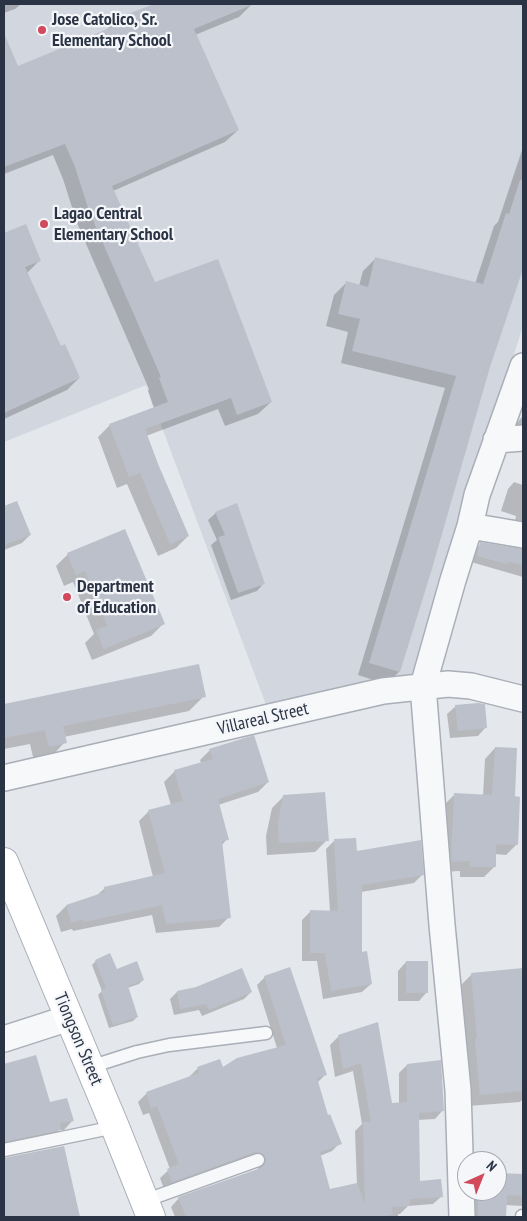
<!DOCTYPE html>
<style>
body{margin:0}
#map{position:relative;width:527px;height:1221px;overflow:hidden;background:#e4e7ec;font-family:"PT Sans Narrow",sans-serif}
canvas{display:block}
.frame{position:absolute;inset:0;border:5px solid #2b3445;pointer-events:none}
.north{position:absolute;left:457px;top:1151px;width:50px;height:50px;box-sizing:border-box;background:#f4f6f9;border:1px solid #a4a8b1;border-radius:50%;rotate:44deg;font-size:14px;font-weight:700;line-height:20px;text-align:center;color:#2b3445}
.north::after{content:'';display:block;margin:auto;width:18px;height:22px;background:#d1495b;clip-path:polygon(50% 0,100% 100%,50% 72%,0 100%)}
</style>
<div id="map">
<canvas width="527" height="1221"></canvas>
<div class="frame"></div>
<div class="north">N</div>
</div>
<script>
const ctx = document.querySelector('canvas').getContext('2d');
ctx.lineJoin = 'round';
function fillPath(path, color) { ctx.fillStyle = color; ctx.fill(path, 'evenodd'); }
function strokePath(path, color, width, dash) { ctx.strokeStyle = color; ctx.lineWidth = width; ctx.lineCap = dash ? 'butt' : 'round'; ctx.setLineDash(dash || []); ctx.stroke(path); }
function label(font, color, halo, rows, align = 'center') {
  ctx.font = font + ' "PT Sans Narrow",sans-serif'; ctx.lineWidth = 4.5; ctx.setLineDash([]); ctx.textBaseline = 'middle'; ctx.strokeStyle = halo; ctx.fillStyle = color; for (const [text, x, y, turn = 0] of rows) {
    ctx.save(); ctx.translate(x, y); ctx.rotate((+turn || 0) * Math.PI / 180); ctx.textAlign = isNaN(turn) ? turn : align; if (halo) ctx.strokeText(text, 0, 0); ctx.fillText(text, 0, 0); ctx.restore();
  }
}
fillPath(new Path2D(`
 M4,4H523V326L411,678L268,710L146,385L4,442Z`), '#d2d6de');
fillPath(new Path2D(`
 M4,4H21L15,9L4,13Z
 M158,4H252L239,17L195,35L238,130L225,142L113,191L154,284L271,402L258,414L225,426L218,409L146,436L188,536L176,548L158,556L127,484L117,488L98,437L110,425L154,409L148,391L149,389L77,223L63,179L53,155L4,174V69L16,64L17,68L104,32L116,21Z
 M523,147V265L488,367L399,672L386,684L358,675L445,388L341,363L348,332L326,326L334,295L347,282L359,286L363,271L375,259L475,284L494,226L498,222Z
 M25,226L40,260L27,273L60,348L79,378L67,390L4,419V235Z
 M522,417H523V435L514,426Z
 M514,482L523,485V530L514,527L516,516L501,511L508,489Z
 M16,502L30,535L22,543L4,550V508Z
 M216,513L264,583L257,591L231,600L211,545L217,540L208,520Z
 M481,544L523,550V577L471,562L474,551Z
 M68,554L163,624L151,636L92,660L85,643L94,634L73,582L64,586L56,566Z
 M198,665L204,696L189,711L64,737L65,742L51,757L34,761L30,744L4,749V705Z
 M456,706L486,727L478,736L450,738L447,714Z
 M495,748L514,798L517,844L506,855L495,854V866L484,877H460V871L441,872L444,805L455,794L483,796L485,759Z
 M210,750L268,782L258,792L218,805L227,839L222,845L229,917L219,927L156,933L152,915L73,931L72,929L61,932L56,916L66,906L96,896L105,888L153,877L139,821L149,811L171,805L164,782L175,771L201,763L200,760Z
 M284,796L327,840L315,852L267,855L266,836L272,808Z
 M334,841L356,852L422,875L414,883L361,892V954L371,984L362,992L323,999L317,961H302V920L310,912H330L326,849Z
 M96,961L116,971L143,980L139,984L127,988L137,1017L133,1021L109,1028L98,995L102,991L92,965Z
 M406,962L427,992L419,1001H398V971Z
 M523,969V1099L520,1102L468,1106L460,986L472,974Z
 M265,977L325,1075L317,1083L327,1117L340,1143L332,1151L320,1156L329,1191L357,1185L355,1131L362,1124L353,1071L335,1077L330,1045L339,1036L377,1023L391,1105L399,1104V1073L407,1065L443,1110L435,1119L417,1120L419,1182L442,1196L433,1204L408,1206L400,1214H398V1217H175L171,1207L179,1198L258,1170V1165L164,1189L160,1178L170,1169L149,1113L143,1115L138,1102L146,1094L189,1077L197,1069L220,1061L222,1069L277,1048L257,985Z
 M196,988L251,992L244,999L202,1016L199,1010L174,1015L170,999L177,992Z
 M4,1060L6,1065L49,1104L73,1120L64,1130H59L50,1139L4,1149Z
 M64,1147L79,1217H4V1159Z
 M497,1174L523,1175V1206L505,1205V1217H468V1191H497Z`), '#0003');
fillPath(new Path2D(`
 M154,4H254L194,29L239,130L112,186L155,282L218,259L272,402L237,415L231,398L145,429L158,464L189,536L170,544L140,473L129,477L109,424L168,402L159,378L161,377L89,211L75,167L65,144L4,167V33L18,66L117,25L115,19Z
 M520,180H523V269L490,367L431,572L400,672L369,663L456,376L352,351L360,319L338,314L346,281L368,287L375,257L483,284L506,213L509,214Z
 M26,224L41,261L25,267L61,346L65,344L80,378L4,413V233Z
 M17,501L31,535L4,545V506Z
 M237,503L265,584L238,593L218,537L225,535L215,512Z
 M125,529L165,624L104,649L96,630L107,626L85,571L76,575L67,553Z
 M480,542L523,549V565L508,562L507,564L477,556Z
 M199,664L206,697L63,726L67,743L49,747L45,730L4,738V704Z
 M478,703L485,704L487,728L458,731L455,705Z
 M254,735L269,782L218,799L229,840L222,841L231,918L166,924L162,905L84,922L83,919L71,923L66,905L105,892L104,887L165,873L148,810L183,801L174,770L213,759L209,749Z
 M495,747L517,748L515,796L520,797L518,845L496,844V867H470V861L451,862L454,793L492,795Z
 M325,792L329,841L279,843L278,823L283,795Z
 M356,838L357,851L421,840L424,875L362,885V952L367,951L372,984L331,991L325,953H310V910L338,911L334,839Z
 M110,953L117,969L137,961L144,980L128,986L138,1017L113,1025L101,990L106,988L95,960Z
 M406,961H428V993H406Z
 M290,967L327,1075L317,1078L328,1115L330,1114L342,1144L320,1152L330,1189L357,1183L365,1205L363,1122H371L361,1063L343,1069L338,1035L378,1022L392,1103L407,1102V1064L441,1060L444,1111L419,1113L420,1181L441,1179L443,1197L410,1199V1206L391,1207L393,1214L381,1217H186L178,1197L261,1168L264,1165L266,1158L263,1154L255,1152L172,1182L167,1169L179,1164L157,1106L151,1108L146,1092L199,1073L197,1067L220,1059L223,1067L237,1058L286,1045L264,976Z
 M242,968L252,992L209,1010L206,1004L180,1009L177,991L196,987Z
 M523,968V1091L480,1095L475,1039L477,1038L471,973Z
 M36,1055L50,1102L67,1098L74,1121L60,1123L61,1130L4,1142V1064Z
 M64,1146L80,1217H4V1158Z
 M497,1173L523,1174V1196L507,1195L506,1217H478V1191H497Z`), '#bbc0ca');
const lane = new Path2D(`
 M90,1067L137,1052L169,1045L266,1033
 M4,1150L115,1127
 M144,1201L258,1160
 M522,1216H523`);
const street = new Path2D(`
 M496,440L523,438
 M470,526L523,535
 M4,778L383,691L448,684L471,686L523,699
 M4,1039L69,1018
 M462,1217L458,1090L442,925L423,686L453,580L470,526L477,495L523,366`);
const secondary = new Path2D(`
 M4,862L115,1127L151,1217`);
strokePath(lane, '#a9aeb7', 15);
strokePath(street, '#a9aeb7', 28);
strokePath(secondary, '#a9aeb7', 30);
strokePath(lane, '#f7f8fa', 12);
strokePath(street, '#f7f8fa', 25);
strokePath(secondary, '#fff', 28);
for (const [x, y, r, color] of [
 [42,30,5,"#d1495b"],
 [44,224,5,"#d1495b"],
 [67,597,5,"#d1495b"]
]) { const dot = new Path2D(); dot.arc(x, y, r, 0, 2 * Math.PI); ctx.fillStyle = color; ctx.fill(dot); strokePath(dot, '#f4f6f9', 2); }
label('bold 18px', '#2b3445', '#f4f6f9', [
 ["Jose Catolico, Sr.",52,20],
 ["Elementary School",52,41],
 ["Lagao Central",54,214],
 ["Elementary School",54,235],
 ["Department",77,587],
 ["of Education",77,608]
], 'left');
label('18px', '#2b3445', '#f4f6f9', [
 ["Villareal Street",263,719,-13],
 ["Tiongson Street",78,1039,67]
]);
</script>
